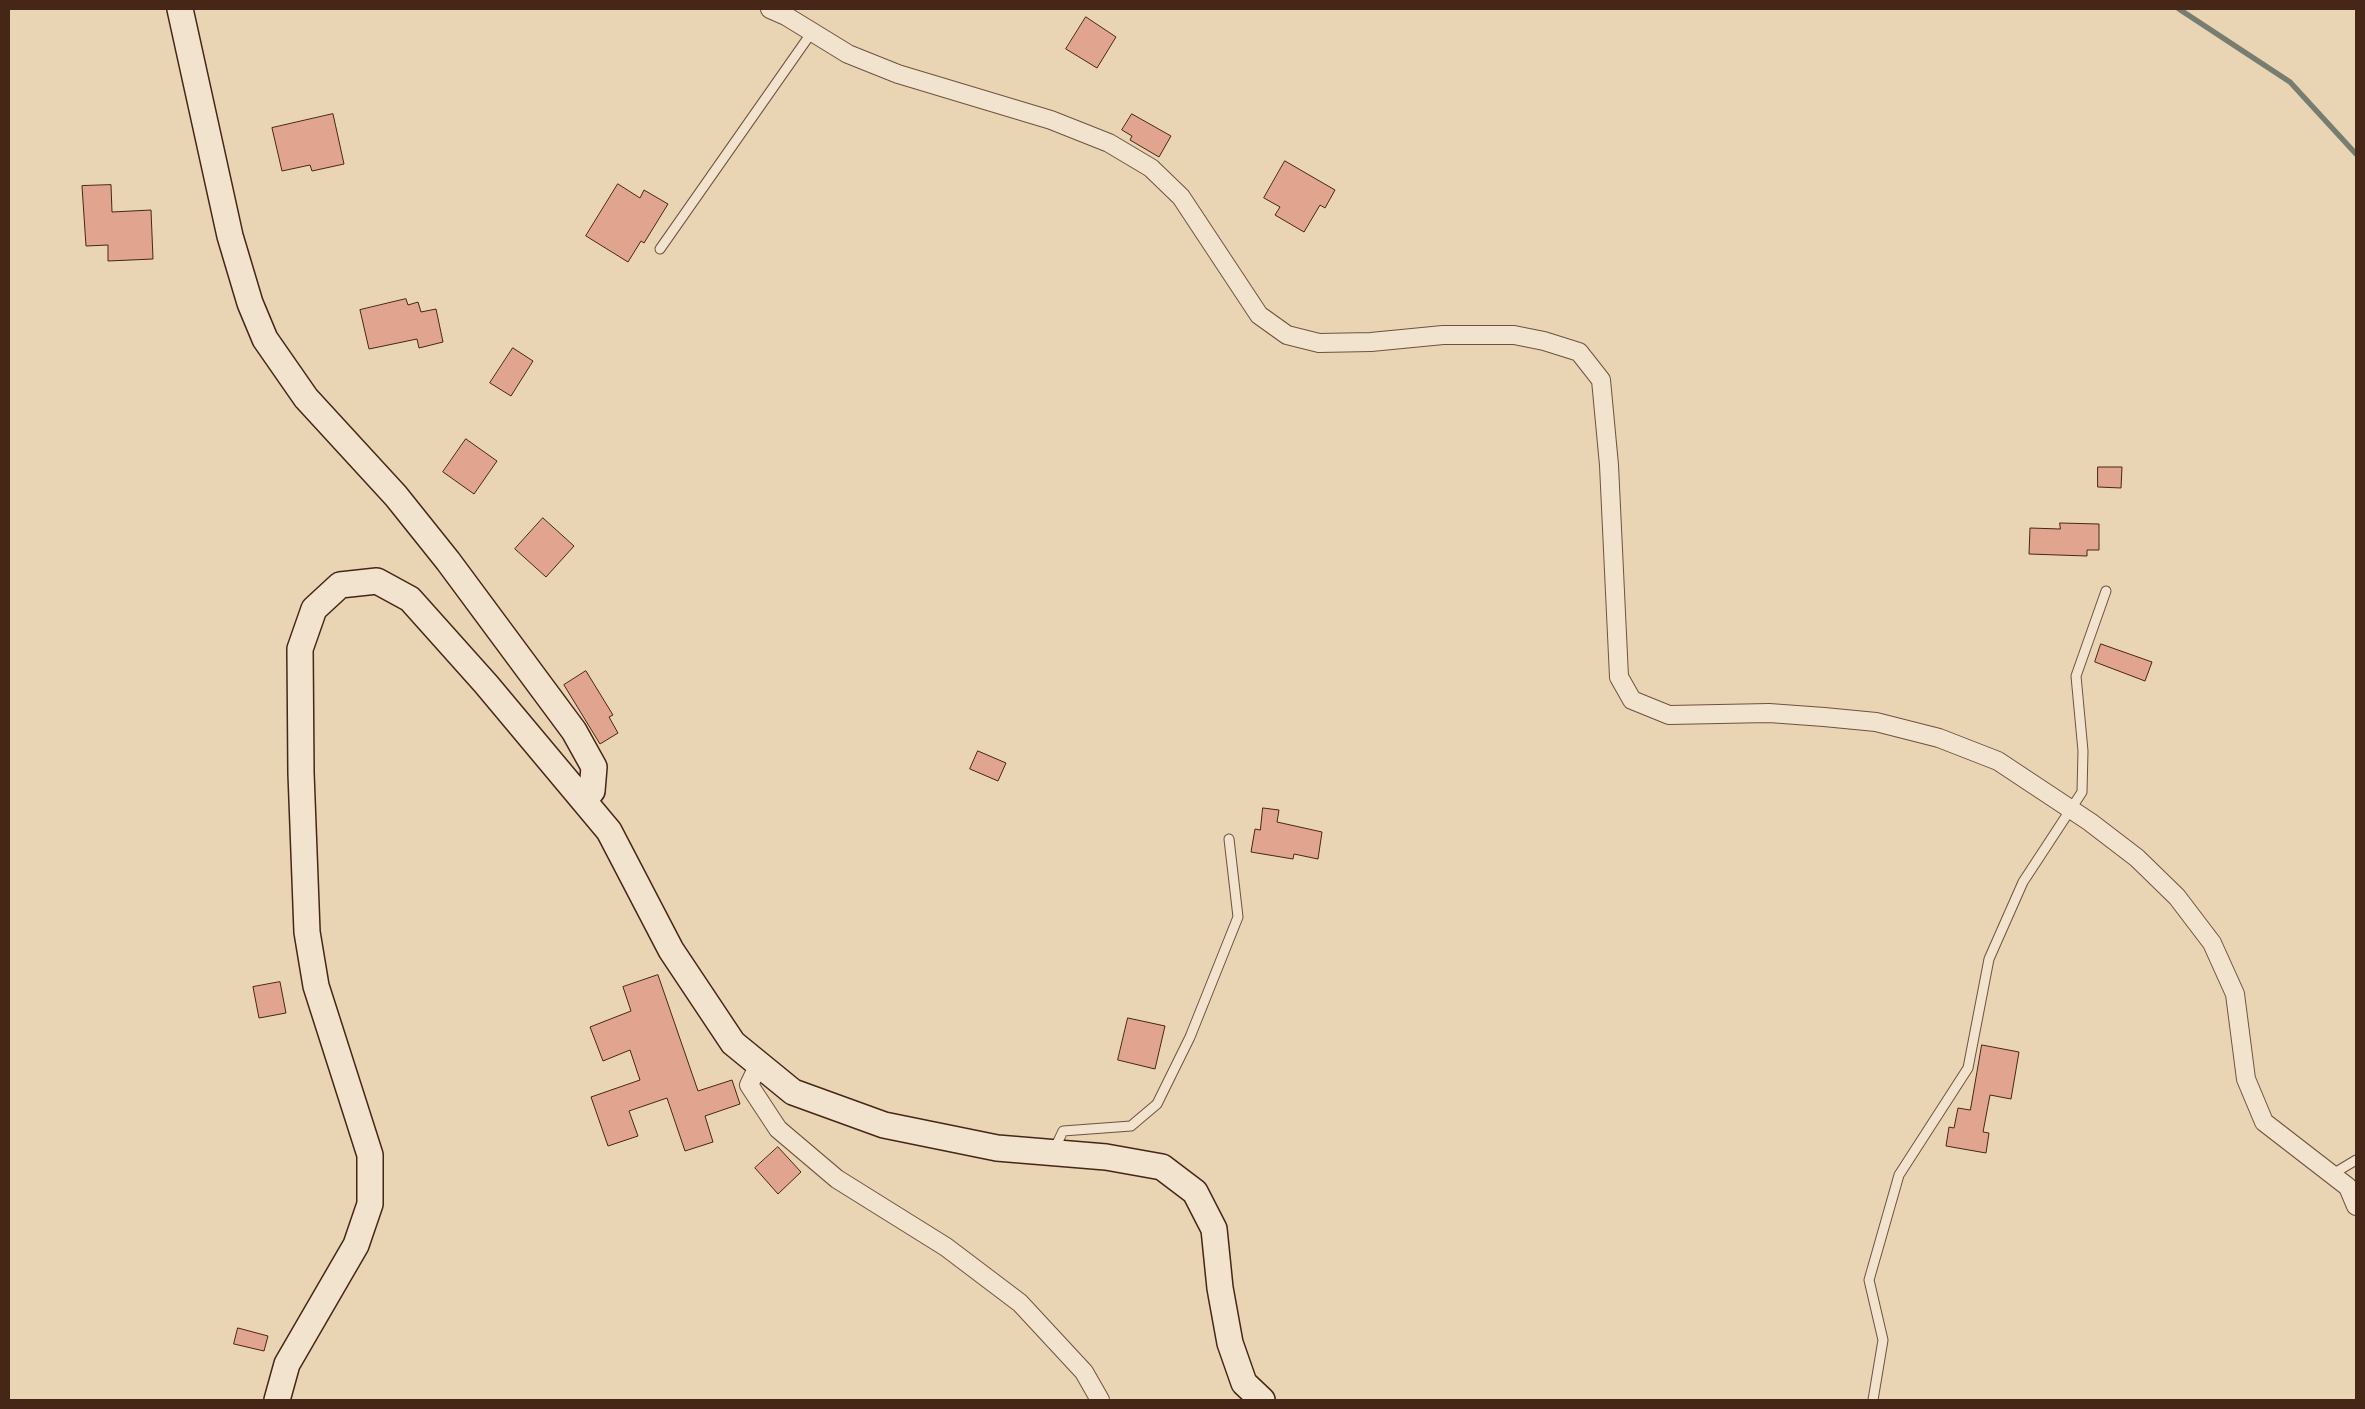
<!DOCTYPE html>
<style>
body{margin:0}
#map{position:relative;width:2365px;height:1409px;overflow:hidden;background:#e9d4b3;font-family:"IM FELL English",serif}
canvas{display:block}
.frame{position:absolute;inset:0;border:10px solid #462617;pointer-events:none}
</style>
<div id="map">
<canvas width="2365" height="1409"></canvas>
<div class="frame"></div>
</div>
<script>
const ctx = document.querySelector('canvas').getContext('2d');
ctx.lineJoin = 'round';
function strokePath(path, color, width, dash) { ctx.strokeStyle = color; ctx.lineWidth = width; ctx.lineCap = dash ? 'butt' : 'round'; ctx.setLineDash(dash || []); ctx.stroke(path); }
function fillPath(path, color) { ctx.fillStyle = color; ctx.fill(path, 'evenodd'); }
strokePath(new Path2D(`
 M2179,9L2290,82L2356,154`), '#777e70', 5.5);
const building = new Path2D(`
 M1086,17L1116,37L1097,68L1066,49Z
 M333,114L344,164L312,171L310,165L282,171L272,128Z
 M1132,114L1171,136L1159,157L1130,140L1132,136L1122,130Z
 M1285,161L1335,190L1325,208L1320,205L1304,232L1275,215L1280,207L1264,198Z
 M618,184L640,198L644,190L668,204L644,243L641,241L628,262L586,236Z
 M111,185L112,212L151,210L153,259L108,261V245L86,246L82,186Z
 M406,299L408,305L418,302L421,312L436,309L443,342L419,348L417,339L369,349L360,310Z
 M513,348L533,361L511,396L490,383Z
 M466,439L497,461L474,494L443,472Z
 M2098,467H2122L2121,488L2098,487Z
 M543,518L574,546L546,577L515,549Z
 M2060,523L2099,524V550H2087V556L2029,554L2030,528L2060,529Z
 M2101,644L2152,662L2145,681L2095,662Z
 M586,671L613,715L609,717L618,733L600,744L564,685Z
 M978,751L1006,763L998,781L970,769Z
 M1263,808L1279,810L1277,822L1322,832L1318,859L1294,854L1293,859L1251,852L1255,829L1260,830Z
 M658,975L698,1091L732,1080L740,1104L705,1116L713,1142L685,1151L667,1098L629,1111L638,1136L608,1146L591,1097L640,1080L630,1050L603,1061L590,1027L631,1011L623,987Z
 M280,982L286,1013L259,1018L253,987Z
 M1128,1018L1165,1026L1155,1069L1118,1060Z
 M1982,1045L2019,1052L2011,1099L1990,1095L1983,1132L1989,1133L1986,1153L1946,1146L1949,1127L1954,1128L1958,1108L1970,1110Z
 M778,1147L801,1172L778,1194L755,1168Z
 M238,1328L268,1336L264,1351L234,1344Z`);
fillPath(building, '#e1a48e');
strokePath(building, '#462617', 1);
const lane = new Path2D(`
 M660,249L812,32
 M1054,1150L1063,1131L1131,1126L1157,1104L1190,1037L1238,917L1229,839
 M2331,1175L2356,1160
 M1873,1400L1883,1340L1869,1280L1899,1175L1968,1068L1989,959L2023,882L2082,792L2083,751L2076,676L2106,591`);
const street = new Path2D(`
 M770,9L786,16L848,54L898,74L1051,120L1109,143L1151,168L1181,197L1259,315L1287,335L1319,343L1371,342L1443,335H1514L1544,341L1579,352L1601,380L1609,465L1619,677L1632,700L1669,715L1769,713L1824,717L1876,722L1939,738L1998,761L2090,822L2137,858L2177,897L2212,943L2235,994L2246,1079L2264,1122L2348,1187L2356,1206
 M759,1064L749,1085L778,1129L837,1179L946,1247L1020,1303L1084,1372L1100,1400`);
const secondary = new Path2D(`
 M180,9L230,236L250,303L265,339L306,398L396,496L448,561L574,731L594,767L592,791L583,800
 M277,1400L287,1364L356,1245L370,1204V1155L316,986L307,932L301,773L300,649L314,609L340,585L377,581L410,599L486,684L609,831L671,950L733,1043L793,1092L884,1125L997,1148L1106,1157L1162,1167L1195,1192L1214,1229L1220,1288L1230,1343L1244,1383L1262,1400`);
strokePath(lane, '#6f523e', 11);
strokePath(street, '#6f523e', 20);
strokePath(secondary, '#462617', 28);
strokePath(lane, '#f1e3ce', 9);
strokePath(street, '#f1e3ce', 18);
strokePath(secondary, '#f1e3ce', 25);
</script>
